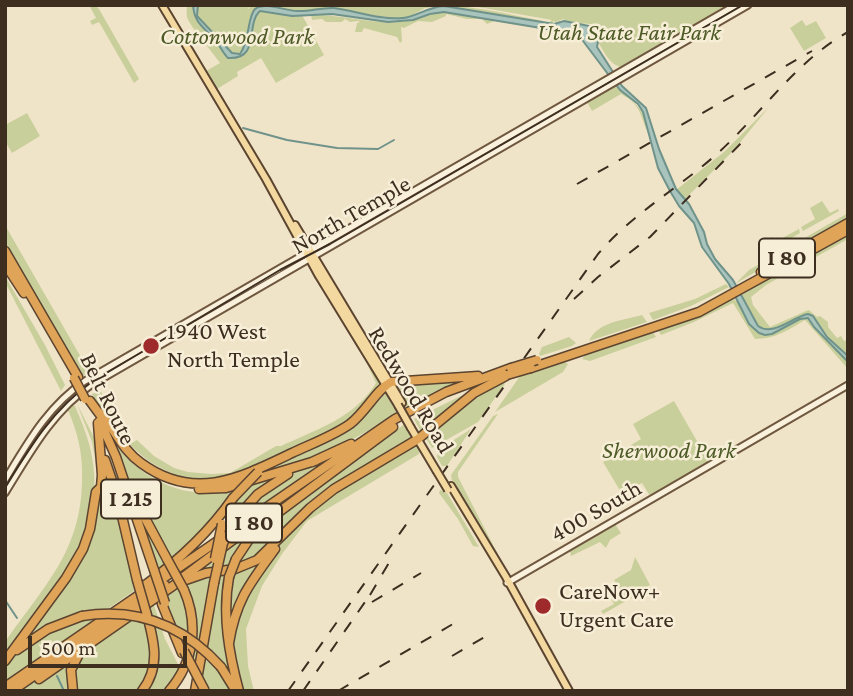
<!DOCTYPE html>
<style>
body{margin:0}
#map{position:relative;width:853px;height:696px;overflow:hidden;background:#f0e4c8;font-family:"Crimson Pro",serif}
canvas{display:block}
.frame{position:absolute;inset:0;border:7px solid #3d2e20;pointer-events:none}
.scale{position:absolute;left:28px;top:636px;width:159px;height:32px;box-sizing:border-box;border:4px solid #3d2e20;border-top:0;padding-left:9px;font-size:21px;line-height:24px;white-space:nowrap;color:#3d2e20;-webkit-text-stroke:5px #f7eed8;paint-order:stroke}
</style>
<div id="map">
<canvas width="853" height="696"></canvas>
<div class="frame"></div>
<div class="scale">500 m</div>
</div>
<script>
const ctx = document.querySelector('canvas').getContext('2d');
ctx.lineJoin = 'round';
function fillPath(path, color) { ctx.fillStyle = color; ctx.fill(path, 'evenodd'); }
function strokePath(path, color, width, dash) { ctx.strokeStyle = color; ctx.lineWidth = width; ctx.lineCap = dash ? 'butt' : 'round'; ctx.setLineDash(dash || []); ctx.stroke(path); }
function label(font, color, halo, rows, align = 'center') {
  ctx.font = font + ' "Crimson Pro",serif'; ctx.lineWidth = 5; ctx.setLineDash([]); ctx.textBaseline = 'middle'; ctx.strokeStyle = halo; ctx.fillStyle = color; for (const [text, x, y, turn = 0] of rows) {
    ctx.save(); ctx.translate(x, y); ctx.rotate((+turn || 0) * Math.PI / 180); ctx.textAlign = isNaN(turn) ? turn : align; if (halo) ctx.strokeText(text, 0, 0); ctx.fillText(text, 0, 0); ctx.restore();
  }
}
fillPath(new Path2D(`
 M89,5H95L99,9L139,79L134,83L99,22L92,25L90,21L96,18Z
 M187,5L236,7L250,5L247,11L251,5H423L421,7C455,0 514,16 549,22L552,20L467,5H728L621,67C610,65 604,52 598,42L602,32L597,25C585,22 574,26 563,19L556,22L553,21L554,24L444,6L425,8L409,17L401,18L375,16L332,8L298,11L262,6L260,11L292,16L302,15L324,55L276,83L261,58L237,72L238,76L217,89L206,71L220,63C214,54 188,24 187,17C186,13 187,9 187,5Z
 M444,12L553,31L494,21L487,24L482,19H467L446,14V16L432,22L418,21L404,28L401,27L402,41L400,43L397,37L364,28L362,32H355L357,23L360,22L358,21L350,22L345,19L342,22H326L322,19L312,20L311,15C341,14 370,24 400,22C415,21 428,14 444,12Z
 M802,20L806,26L816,21L826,38L804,51L790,28Z
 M616,84C634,107 644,103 651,138C639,119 645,107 621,94L592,111L587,102Z
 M769,107L734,150L684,200L676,190L724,152Z
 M27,113L40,136L12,153L5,141V125Z
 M822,201L830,213L838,209L839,211L803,231L801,227L815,219L810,208Z
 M848,213V218L735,284L749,270Z
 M5,225L90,373L81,376L5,244Z
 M799,229L800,233L765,254L762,249L768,245L766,240L772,237L775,242Z
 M848,234V239L766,285L751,297L753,305L770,327L806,311L809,310L817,317L820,316L828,322V327L837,338L841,336L844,341L848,340V369L805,320C788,330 775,339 755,339L733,303L694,322L661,335L658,330L693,318L733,298L736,301L742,295V293Z
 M5,276L45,345L65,385L61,391L5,282Z
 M726,284L729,287L691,306L653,320L649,313L695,299Z
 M642,315L647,322L589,341C597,322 624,320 642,315Z
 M653,332L656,337L590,361L582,359L586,354Z
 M569,337L576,343L572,346L540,356L539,354L542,347Z
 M358,344L381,383C370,415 331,432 303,445C282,454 261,465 239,473C184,493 137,463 109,417L105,418L92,394L100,390L130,442L132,443L137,440L154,456L174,468L188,472L211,474L230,473L276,446H281C315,430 355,418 376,383Z
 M565,362L568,364L563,372L495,412L520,376Z
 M467,381L407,407L393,385L394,384Z
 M503,381L505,384L478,422L432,448L426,438L428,434L468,399Z
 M385,389L399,413L325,455L266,474L258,473L343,431Z
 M473,390L421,432L414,419Z
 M674,401L709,462L650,496L642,483L622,494L603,462L641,439L633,424Z
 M77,404L103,455L138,588L105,611L23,642L74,568L98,492L97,470L92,442Z
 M70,405L75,406C82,423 89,439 92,457C107,537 49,597 5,657V642C43,587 81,552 82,481C83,455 78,432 67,408Z
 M498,414L458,472V477L503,564L501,565L452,481L451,475L493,416Z
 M405,424L414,438L352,475L264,553L233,568L250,538L357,457Z
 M471,429L447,466H442L437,457L438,450Z
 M416,444L420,449L419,454L307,521L282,554L262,586L246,629L248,666L254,691H240L231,648L234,616L277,547L314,508L334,492Z
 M116,445C137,473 173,495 208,492C219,491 231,487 242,485L223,511L171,564L139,506Z
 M347,448L232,527L251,503L286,476Z
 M290,470L252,495L226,531L219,536L229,509L246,484Z
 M440,490L447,493L479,547L473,546L458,519L439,493Z
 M135,505L170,565L157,575Z
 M258,524L229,569L186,578Z
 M615,524L621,533L610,540L606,548L600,542L571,556L570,551Z
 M268,554L239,596L230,622L226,616L231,572Z
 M635,557L650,585L627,599L651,587L603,614L601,611L614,604L611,599L622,593L614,580L631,570Z
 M228,572L221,599V609L235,684L203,646L217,574Z
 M210,574L195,669L189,658L194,607L182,583Z
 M180,584L189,611L188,654L163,595Z
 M153,602L165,639L181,670L167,691H143L155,667L146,607Z
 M144,609L153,646V665L140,691H74L71,679L79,655Z
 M101,615L5,683V664C33,632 62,625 101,615Z
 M202,648L234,691H207L198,674Z
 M76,655L72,691H20Z`), '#c9cf9b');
const water = new Path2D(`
 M193,5H198L197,16L232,53L240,54C250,41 247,17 255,9C265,1 285,11 297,11C309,12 322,7 334,8C357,11 379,20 403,18C416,17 427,7 444,6L554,24L564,21L594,27L599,36L597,47L622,86L646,108L659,149L676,189L689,204L704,232L707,244L715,259L733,280L758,326C773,337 792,317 808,314L813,316L827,337L848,356V362L814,327L808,318L800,319L772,334L765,335L759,333L749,324L729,284L702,247L694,223L679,206L670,191L658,168L643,112L638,104L620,90L580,37L571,33L444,12L430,14L413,20L388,22L332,14L292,16L260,11C245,24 261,60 228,58C222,52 220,45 214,39C204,27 194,23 193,5Z`);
fillPath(water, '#a9c4bc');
strokePath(water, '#6f938a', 2);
strokePath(new Path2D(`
 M243,128L287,140L337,148L378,149L394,140
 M5,600L17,618
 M57,676L64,691`), '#6f938a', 2);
const secondary = new Path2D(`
 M5,480C28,442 48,406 85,381L736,5
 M5,493C30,453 51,413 91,385L748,5
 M507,583L848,385`);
const primary = new Path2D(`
 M162,5L266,179L319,276L398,405
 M295,225L402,403
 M411,428L436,470
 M451,486L506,577L569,691`);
const highway = new Path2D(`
 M5,251L78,377
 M5,264L24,293
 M761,272L848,223
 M531,368L699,312L848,230
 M90,401L101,416
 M100,413C116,430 121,449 141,463C194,502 240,478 292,453C311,444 333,436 350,424C366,412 376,390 391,382L478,376
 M100,421L116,457L154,570
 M105,460L117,495L137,580
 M312,462L351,444
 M199,489L226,488L315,461
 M137,503L167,559
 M240,514L258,494L288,474
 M236,559L256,529L393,427
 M229,577C222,615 229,654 239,691
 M182,578L262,518
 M144,586C178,561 208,534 233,498
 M162,604L182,653
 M229,643C236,600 250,583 275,549
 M17,650L48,629L82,616
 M5,661L66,578L83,549L90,529L96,492L101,487L102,475L98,423
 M221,667L234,688
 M39,679L177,583L206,573L235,569L257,560L310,508L334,489L418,439L474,393L506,376
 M5,687L395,419L446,392L511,368
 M12,691L165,585
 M73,691L71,670L79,654
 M142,691C161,667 154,641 147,615
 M169,691C194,662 199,625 184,590
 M195,691L214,583`);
strokePath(secondary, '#6f573f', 9);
strokePath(primary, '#5b4430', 10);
strokePath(highway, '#5b4430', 11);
strokePath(secondary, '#faf1dc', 5);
strokePath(primary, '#f3d9a0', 6);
strokePath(highway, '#e0a458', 8);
strokePath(new Path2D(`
 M5,488C30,447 53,409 93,381L280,270L330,244L743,5`), '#3d2e20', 2);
strokePath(new Path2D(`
 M577,184L812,51
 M574,299L598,277L650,237L747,137
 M370,595L390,561
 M372,602L421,573
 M452,656L490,634
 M288,691L598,254C633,213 679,188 718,153C761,114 797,60 848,32
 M303,691L365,602
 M338,691L458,621`), '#3d2e20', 2, [12, 12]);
const primaryBridge = new Path2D(`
 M398,405L411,428
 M436,470L448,490`);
const highwayBridge = new Path2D(`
 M511,368L537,360
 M507,375L531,368
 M74,378L85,399
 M233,498L258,472
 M167,559L184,590
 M215,559L222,524
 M154,570L165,603
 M229,577L236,559
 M137,580L147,615
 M214,583L223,543L240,514
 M82,616C138,607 184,626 221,667
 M184,651L205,691`);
strokePath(primaryBridge, '#5b4430', 10, []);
strokePath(highwayBridge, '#5b4430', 11, []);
strokePath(primaryBridge, '#f3d9a0', 6);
strokePath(highwayBridge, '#e0a458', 8);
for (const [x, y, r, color] of [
 [151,346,9,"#9e2a2b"],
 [543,606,9,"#9e2a2b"]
]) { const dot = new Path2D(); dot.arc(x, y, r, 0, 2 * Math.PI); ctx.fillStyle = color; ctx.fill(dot); strokePath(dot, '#f7eed8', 2.5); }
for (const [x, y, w] of [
 [787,258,56],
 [131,499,60],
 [254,523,56]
]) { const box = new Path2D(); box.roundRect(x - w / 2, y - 19.5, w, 39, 5); ctx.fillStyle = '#f7eed8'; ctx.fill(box); strokePath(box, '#3d2e20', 2); }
label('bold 23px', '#3d2e20', null, [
 ["I 80",787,258],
 ["I 215",131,499],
 ["I 80",254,523]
]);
label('italic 24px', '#4d5a26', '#f7eed8', [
 ["Utah State Fair Park",629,33],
 ["Cottonwood Park",237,37],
 ["Sherwood Park",669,451]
]);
label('24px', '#3d2e20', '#f7eed8', [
 ["North Temple",351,215,-30],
 ["Redwood Road",411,390,59],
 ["Belt Route",108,399,64],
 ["400 South",596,511,-30]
]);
label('24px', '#3d2e20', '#f7eed8', [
 ["1940 West",167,332],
 ["North Temple",167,360],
 ["CareNow+",559,592],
 ["Urgent Care",559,620]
], 'left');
</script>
